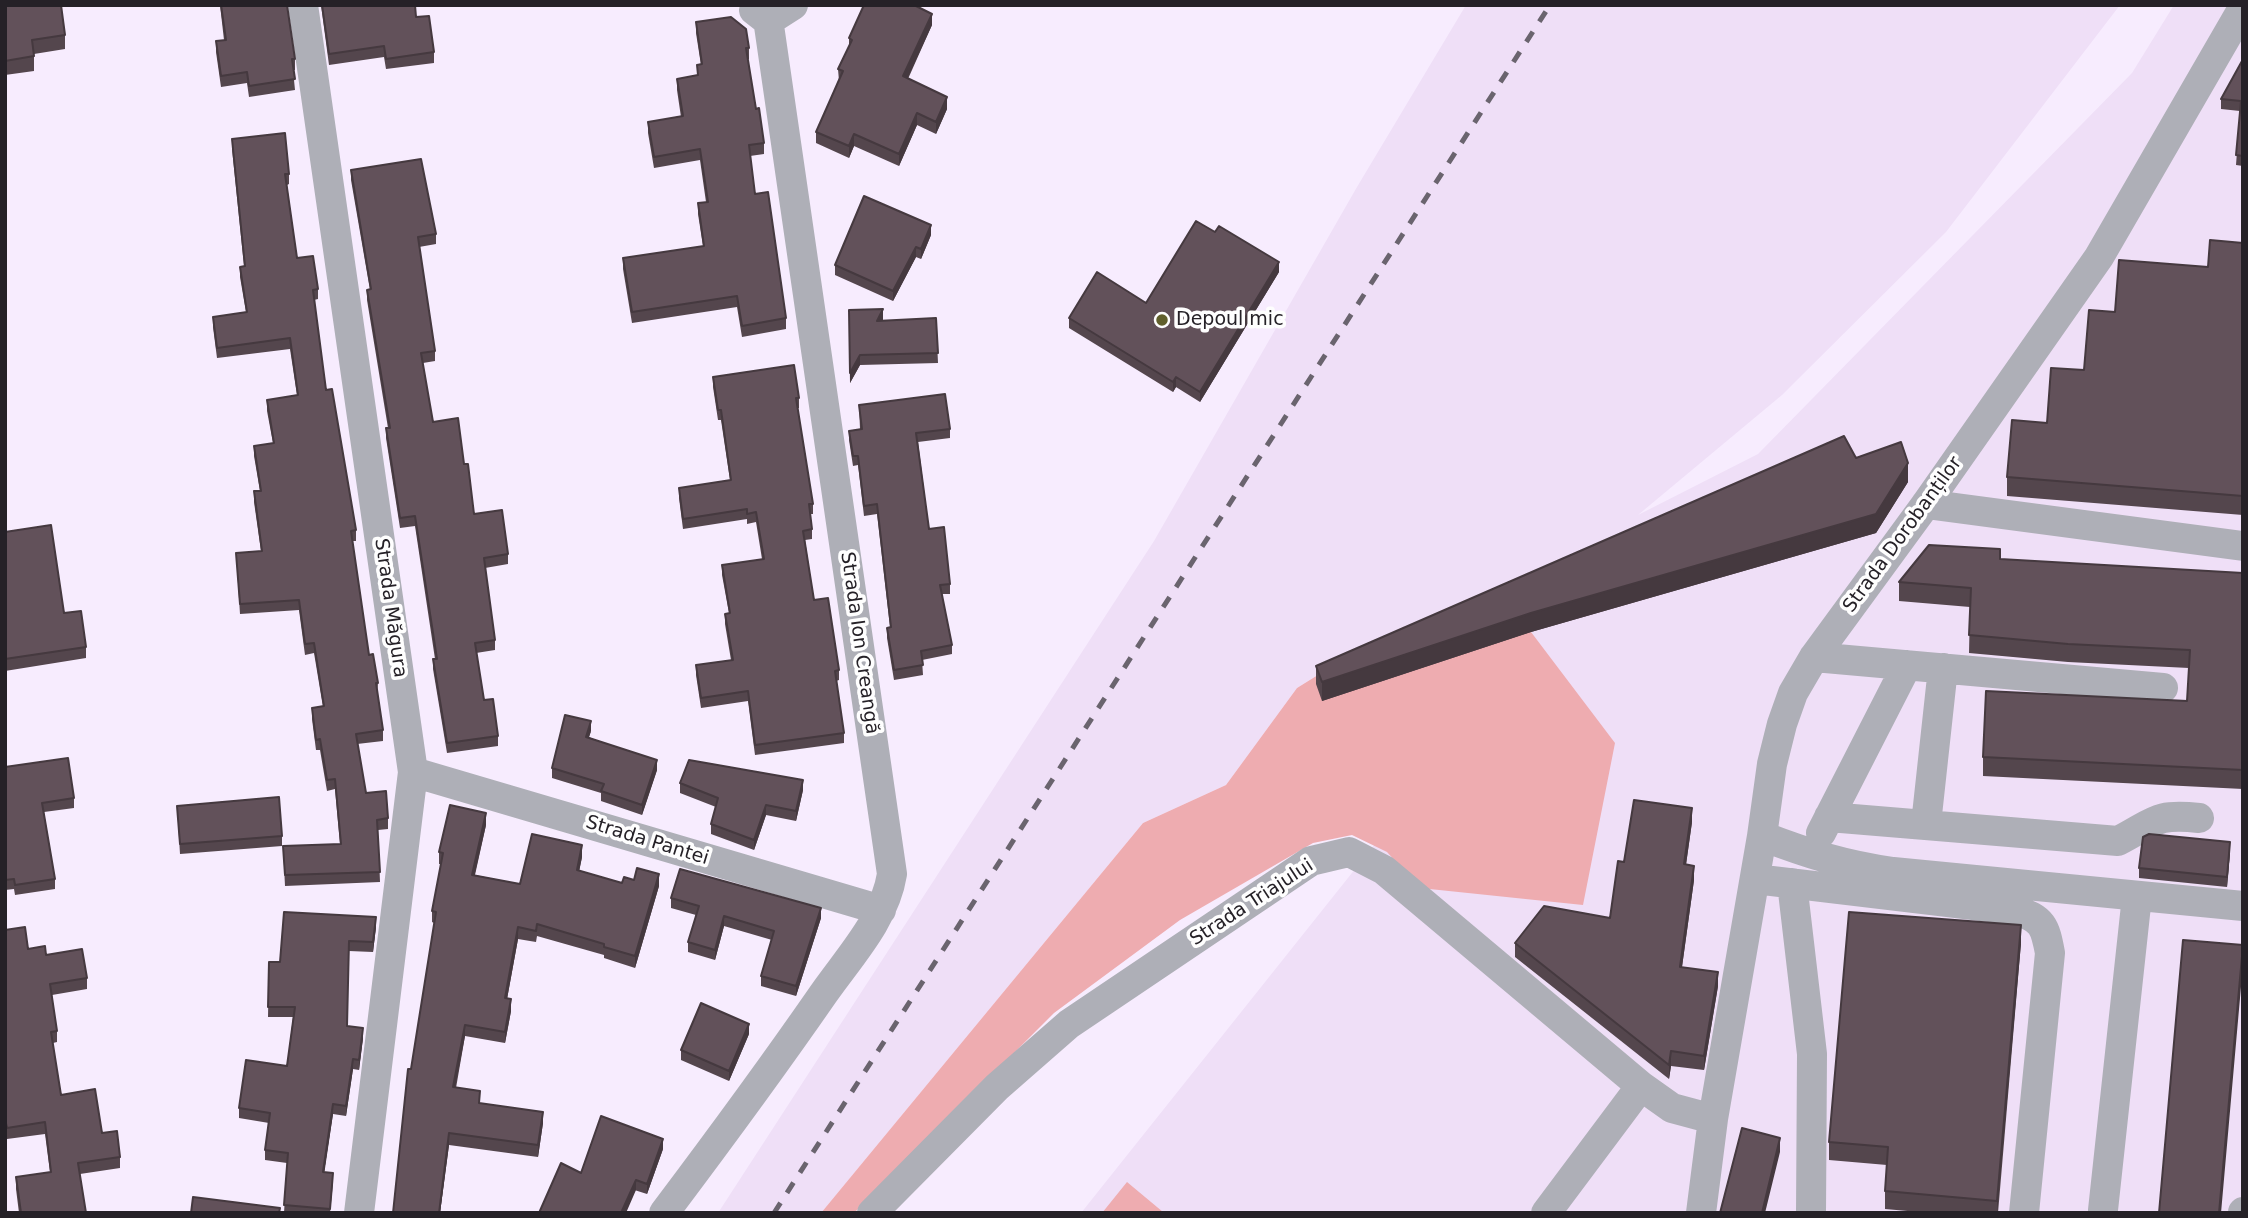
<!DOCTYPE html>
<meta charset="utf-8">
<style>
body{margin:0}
#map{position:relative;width:2248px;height:1218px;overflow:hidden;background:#f7ecfe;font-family:"DejaVu Sans",sans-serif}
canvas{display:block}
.frame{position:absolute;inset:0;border:7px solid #252127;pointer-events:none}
</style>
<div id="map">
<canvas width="2248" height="1218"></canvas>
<div class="frame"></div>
</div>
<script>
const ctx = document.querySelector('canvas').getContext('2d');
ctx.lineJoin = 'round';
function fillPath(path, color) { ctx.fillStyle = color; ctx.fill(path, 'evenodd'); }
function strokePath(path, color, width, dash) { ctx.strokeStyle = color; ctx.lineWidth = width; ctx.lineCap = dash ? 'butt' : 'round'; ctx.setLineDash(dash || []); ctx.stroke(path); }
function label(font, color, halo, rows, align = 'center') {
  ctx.font = font + ' "DejaVu Sans",sans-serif'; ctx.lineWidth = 7; ctx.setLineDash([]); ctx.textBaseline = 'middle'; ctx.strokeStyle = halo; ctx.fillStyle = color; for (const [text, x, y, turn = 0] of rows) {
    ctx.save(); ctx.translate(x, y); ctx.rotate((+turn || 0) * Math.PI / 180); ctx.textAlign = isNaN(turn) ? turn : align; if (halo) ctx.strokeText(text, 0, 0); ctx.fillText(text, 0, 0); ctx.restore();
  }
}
fillPath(new Path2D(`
 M1466,5H2120L1946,232L1782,395L1638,515L1758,454L2132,73L2174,5H2243V1213H1081L1379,839L1342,660L1297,688L1226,785L1143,823L821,1213H718L1154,541L1357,187Z`), '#efdff7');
fillPath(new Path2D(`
 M1531,632L1615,743L1583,905L1420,888L1387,852L1352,835L1313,843L1180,920L1054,1013L854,1213H821L1143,823L1226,785L1297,688L1342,660Z
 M1127,1182L1163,1212L1162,1213H1102Z`), '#eeacb0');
strokePath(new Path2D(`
 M303,5L413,772L359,1213
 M754,10L768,21L793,5
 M1926,504L2243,546
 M1814,657L2163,688
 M413,772L881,910
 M1829,817L2118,841C2155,822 2155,813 2199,818
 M1926,824L1943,668
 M1821,833L1907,665
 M1762,836C1809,854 1844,865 1893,872L2243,906
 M1755,879L2015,910C2043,919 2045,926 2050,953L2024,1213
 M1792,883L1812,1054L1811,1213
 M2103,1210L2137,896
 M664,1213C719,1140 772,1068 824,993C850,956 885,919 892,874L766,5
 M872,1213L997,1087L1069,1024L1311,861L1349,852L1384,870L1641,1086L1672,1108L1713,1119
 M1546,1213L1641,1086
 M1701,1213L1713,1119L1762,836L1772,764L1782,724L1793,693L1814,657L1926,504L2099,257L2243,8
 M2243,1213V1212`), '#aeafb7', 30);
strokePath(new Path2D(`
 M774,1213L1550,5`), '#6a646e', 5, [12, 12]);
fillPath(new Path2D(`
 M5,5L65,35V49L34,54V71L5,75Z
 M220,5H287L295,59V70H293L295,90L249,97L247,83L221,87L216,52V41L224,40Z
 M321,5H415L416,17L434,52V63L386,69L384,57L329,65Z
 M696,22L749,48V59H748L756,109L764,143V154L750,156L755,194L786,318V329L742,337L737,307L632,323L623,269V258L703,246L698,214V203L706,202L700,160L654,168L648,133V122L681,117L677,90V79L697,76V65H701L696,33Z
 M932,25L908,79L947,109L936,134L917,125L899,166L854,146L849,158L816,143V132L839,81L838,69L849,47V38Z
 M2243,61V166L2236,165L2240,111L2221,109V99Z
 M232,139L289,174V184L287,185L297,258L318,289V299L314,300L326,390L356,530V541H352L369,655L378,683L377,693L383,730V741L357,744L366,793L388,818V829L378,830L380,882L285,886L283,846L340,844L335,789L327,791L320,750H316L312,719V708L323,707L314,653L305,655L299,610L240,614L236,553L261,551L254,502V491H260L254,456V446L273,443L267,411V400L297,395L290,349L217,358L213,327V317L246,312L240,277V267L244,266L232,149Z
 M351,170L436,234V244L419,247L435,351V361L423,363L433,422L464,464L474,514L508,554V564L485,568L495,640V650L476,653L484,700L498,736V746L447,753L433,669V659H435L415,526L400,528L386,438V428H388L367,300V290H370L351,180Z
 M931,235L921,259L916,257L893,301L835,275V265Z
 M2243,243V515L2007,496V477L2084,370L2115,312L2208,267Z
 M1279,272L1200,402L1176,387L1173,392L1069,328V318L1146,303Z
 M849,310L883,319V321L936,318L938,363L860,365L850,383Z
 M713,377L799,398V408H797L813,504V514H810L812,529V539L805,540L814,600L839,670V680L836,681L844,733V743L755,755L748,701L701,708L696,675V665L731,660L725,624V614L729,613L722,575V565L762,559L756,522L747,524V519L683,529L679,498V488L730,480L721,420H718L713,387Z
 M859,405L950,429V438L918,442L929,529L950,584V594H942L952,645V654L922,660L923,675L894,680L887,638V628L890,627L877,514L864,516L858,465L853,466L849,440V431L860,429Z
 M1856,458L1908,482L1876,533L1531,632L1322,701L1316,684V666Z
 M5,532L64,613L86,647V658L5,671Z
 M2000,559L2243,573V789L1983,776V757L2187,701L2189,668L2068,662L1969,653L1970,607L1899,601V582Z
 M591,731L589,737L657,770L642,815L601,801V793L552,778V768Z
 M5,767L74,798V808L44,812L55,879V889L15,895L14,889L5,890Z
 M680,783L803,790L796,821L766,815L754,850L711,834V824L716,807L680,793Z
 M177,806L282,836V846L180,854Z
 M1692,822L1686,865L1694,880L1682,967L1718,986L1704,1070L1671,1066L1669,1079L1515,957V943L1610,918L1624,862Z
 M486,825L475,875L520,884L582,857L579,871L622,883L659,886L635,968L604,958V955L537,936L536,942L518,939L507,999L511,1011L505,1043L465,1036L456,1088L480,1103L543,1123L538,1157L449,1145L440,1213H393L411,1069L434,923L432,922V911L441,864H439V852Z
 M2230,852L2227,887L2139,878V868Z
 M671,898L821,918L796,996L761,986V976L772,940L724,926L715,960L688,952V942L696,915L671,908Z
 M376,927L373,952L349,951L347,1026L363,1038L359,1070L353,1069L346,1116L333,1114L324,1172L333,1183L330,1213H284L287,1163L265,1160V1150L269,1123L239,1118V1108L287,1066L293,1017H268L269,962H280Z
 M5,930L28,949L46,955L87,978V989L52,995L57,1031V1042L53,1043L61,1095L102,1133L120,1157V1168L80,1174L86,1213H19L16,1189V1177L50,1172L45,1134L7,1139L5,1130Z
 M2021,943L1998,1213H1930L1885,1209V1191L1887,1165L1829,1160V1142Z
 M749,1034L729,1081L681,1060V1050Z
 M663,1149L647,1194L581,1173Z`), '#54464d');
fillPath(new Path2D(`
 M932,14V25L903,88V76Z
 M947,97V109L936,134V122Z
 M917,113V125L899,166V154Z
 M854,134V146L849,158V146Z
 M931,225V235L921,259V249Z
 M916,247V257L893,301V291Z
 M1279,262V272L1200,402V392Z
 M883,309V319L877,331V321Z
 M860,355V365L850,383V373Z
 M1176,377V387L1173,392V382Z
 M1908,463V482L1876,533L1531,632L1322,701V682Z
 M591,721V731L586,746V737Z
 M657,760V770L642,815V805Z
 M803,780V790L796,821V811Z
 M766,805V815L754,850V840Z
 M1692,808V822L1684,878V864Z
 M486,813V825L472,886V875Z
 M2230,842V852L2227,887V877Z
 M582,845V857L577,882V870Z
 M1694,866V880L1680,981V967Z
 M659,874V886L635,968V956Z
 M821,908V918L796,996V986Z
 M724,916V926L715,960V950Z
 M376,917V927L373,952V942Z
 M2021,925V943L1997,1213V1201Z
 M518,927V939L505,1010V998Z
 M2243,946V964L2221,1213H2219Z
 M1718,972V986L1704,1070V1056Z
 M511,999V1011L505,1043V1032Z
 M749,1024V1034L729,1081V1071Z
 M465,1025V1036L453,1099V1087Z
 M363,1028V1038L359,1070V1060Z
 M1671,1051V1066L1669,1079V1065Z
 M353,1059V1069L346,1116V1106Z
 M333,1104V1114L323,1182V1172Z
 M543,1112V1123L538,1157V1145Z
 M449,1133V1145L440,1213H439Z
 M1780,1138V1152L1765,1213H1762Z
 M663,1139V1149L647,1194V1184Z
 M636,1180V1190L626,1213H621Z`), '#45393f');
const building = new Path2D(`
 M5,5H61L65,35L32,40L34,56L5,61Z
 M221,5H287L295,59H292L295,79L249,86L247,72L221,76L216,41L226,40Z
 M322,5H415L416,17L429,16L434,52L386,59L384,46L329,54Z
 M864,5H914L932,14L903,76L947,97L936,122L917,113L899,154L854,134L849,146L816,132L843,71L838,69L852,40L849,38Z
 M731,17L746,29L749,48H746L756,109L759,108L764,143L749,145L755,194L768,192L786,318L742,326L737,296L632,312L623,258L704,246L698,203L708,202L700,149L654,157L648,122L683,116L677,79L698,75L697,65L702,64L696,22Z
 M2242,61H2243V156L2236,155L2241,101L2221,99Z
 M285,133L289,174H285L297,258L313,256L318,289L313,290L326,390L332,389L356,530L351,531L369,655L373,654L378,683H376L383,730L356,734L366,793L386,791L388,818L377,820L380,872L285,875L283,846L341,844L335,779L327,780L320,739L316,740L312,708L324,706L314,643L305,644L299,600L240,604L236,553L262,551L254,491H261L254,446L274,443L267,400L298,395L290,338L217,348L213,317L247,312L240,267L245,266L232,139Z
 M421,159L436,234L418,237L435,351L421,353L433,422L458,418L464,464H468L474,514L502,510L508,554L484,558L495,640L475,643L484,700L493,699L498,736L447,743L433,659H437L415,516L400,518L386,428H390L367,290L371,289L351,170Z
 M864,196L931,225L921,249L916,247L893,291L835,265Z
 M1196,221L1215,232L1219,226L1279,262L1200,392L1176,377L1173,382L1069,318L1097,272L1146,303Z
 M2210,240L2243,243V496L2007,477L2012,420L2047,423L2051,368L2084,370L2089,310L2115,312L2119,260L2208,267Z
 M883,309L877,321L936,318L938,353L860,355L850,373L849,310Z
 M794,365L799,398H796L813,504H809L812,529L803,531L814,600L828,598L839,670L835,671L844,733L755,745L748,691L701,698L696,665L733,660L725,614L730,613L722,565L764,559L756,512L747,514V509L683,519L679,488L731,480L721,410H718L713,377Z
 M945,394L950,429L916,433L929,529L944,527L950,584L940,585L952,645L921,651L923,665L894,670L887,628L891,627L877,504L864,506L858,456H853L849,431L862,429L859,405Z
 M1844,436L1856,458L1901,442L1908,463L1876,514L1531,613L1322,682L1316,666Z
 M51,525L64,613L81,611L86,647L5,659V532Z
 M1929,545L2000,549V559L2243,573V770L1983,757L1986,691L2187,701L2190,650L2068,644L1969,635L1971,588L1899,582Z
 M565,715L591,721L586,737L657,760L642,805L601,791L604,784L552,768Z
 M68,758L74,798L42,803L55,879L15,885L14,879L5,880V767Z
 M689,760L803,780L796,811L766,805L754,840L711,824L718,798L680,783Z
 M279,797L282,836L180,844L177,806Z
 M1634,800L1692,808L1684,864L1694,866L1680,967L1718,972L1704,1056L1671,1051L1669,1065L1515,943L1544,906L1610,918L1618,861L1624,862Z
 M450,805L486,813L472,875L520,884L532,834L582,845L577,870L622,883L624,877L634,880L637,868L659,874L635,956L604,947V944L537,924L536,931L518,927L505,998L511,999L505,1032L465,1025L453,1087L480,1091L479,1103L543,1112L538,1145L449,1133L439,1213H393L408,1069H411L436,912L432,911L443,853L439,852Z
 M2149,834L2230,842L2227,877L2139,868L2143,837Z
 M680,869L821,908L796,986L761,976L774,931L724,916L715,950L688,942L699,906L671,898Z
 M284,912L376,917L373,942L349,941L347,1026L363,1028L359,1060L353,1059L346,1106L333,1104L323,1172L333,1173L330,1209L284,1205L288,1153L265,1150L270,1113L239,1108L246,1060L287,1066L295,1007H268L269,962H280Z
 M1849,912L2021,925L1997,1201L1885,1191L1888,1147L1829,1142Z
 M25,927L28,949L45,946L46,955L82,949L87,978L50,984L57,1031L51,1032L61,1095L95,1089L102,1133L117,1131L120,1157L78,1163L86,1213H21L16,1177L51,1172L45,1122L7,1128L5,1119V930Z
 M2183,940L2243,945L2219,1213H2159Z
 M701,1003L749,1024L729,1071L681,1050Z
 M601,1116L663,1139L647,1184L636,1180L621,1213H539L561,1163L581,1173Z
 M1742,1128L1780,1138L1762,1213H1720Z
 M193,1197L280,1208L279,1213H191Z`);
fillPath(building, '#62515a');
strokePath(building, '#45393f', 2);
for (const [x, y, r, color] of [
 [1162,320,7,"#605f2c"]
]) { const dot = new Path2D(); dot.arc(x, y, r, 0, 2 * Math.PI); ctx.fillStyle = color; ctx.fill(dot); strokePath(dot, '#fefefe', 2.5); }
label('19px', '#252127', '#fefefe', [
 ["Depoul mic",1176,320]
], 'left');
label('19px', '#252127', '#fefefe', [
 ["Strada Dorobanților",1903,535,-54],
 ["Strada Măgura",390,608,82],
 ["Strada Ion Creangă",859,643,82],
 ["Strada Pantei",647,841,17],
 ["Strada Triajului",1252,903,-33]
]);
</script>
